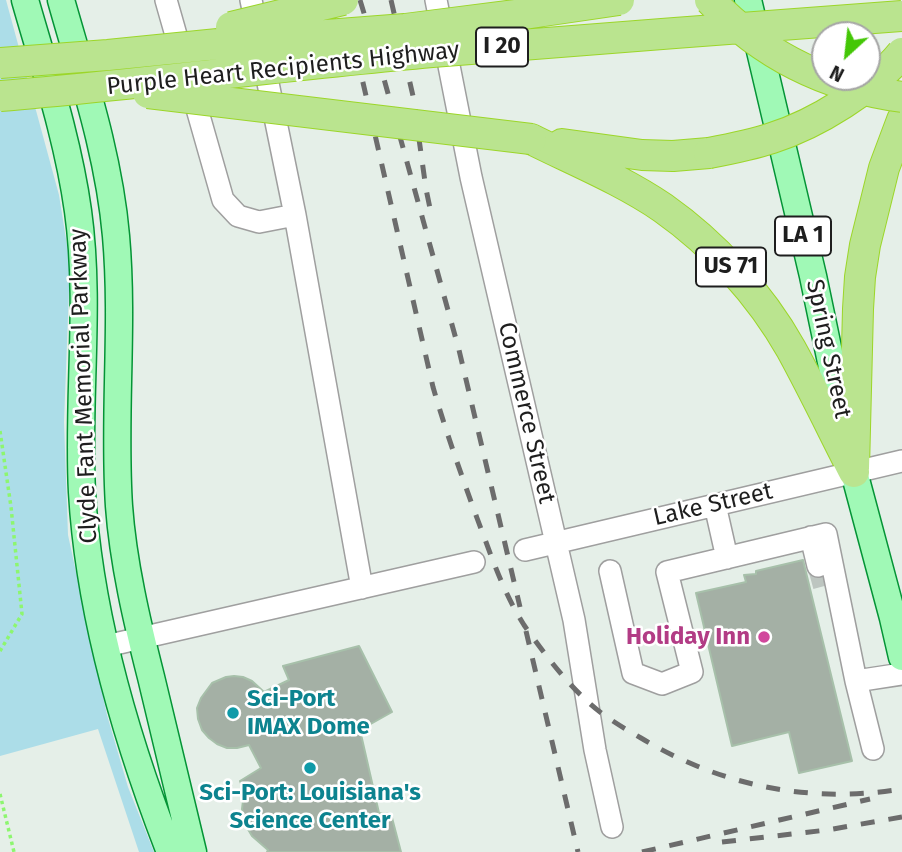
<!DOCTYPE html>
<style>
body{margin:0}
#map{position:relative;width:902px;height:852px;overflow:hidden;background:#e5efe8;font-family:"Fira Sans",sans-serif}
canvas{display:block}
.north{position:absolute;left:811px;top:21px;width:70px;height:70px;box-sizing:border-box;background:#fff;border:2px solid #a5a5a5;border-radius:50%;rotate:207deg;font-size:19px;font-weight:700;line-height:28px;text-align:center;color:#1e1e1e}
.north::after{content:'';display:block;margin:auto;width:24px;height:32px;background:#44c706;clip-path:polygon(50% 0,100% 100%,50% 72%,0 100%)}
</style>
<div id="map">
<canvas width="902" height="852"></canvas>
<div class="north">N</div>
</div>
<script>
const ctx = document.querySelector('canvas').getContext('2d');
ctx.lineJoin = 'round';
function fillPath(path, color) { ctx.fillStyle = color; ctx.fill(path, 'evenodd'); }
function strokePath(path, color, width, dash) { ctx.strokeStyle = color; ctx.lineWidth = width; ctx.lineCap = dash ? 'butt' : 'round'; ctx.setLineDash(dash || []); ctx.stroke(path); }
function label(font, color, halo, rows, align = 'center') {
  ctx.font = font + ' "Fira Sans",sans-serif'; ctx.lineWidth = 5; ctx.setLineDash([]); ctx.textBaseline = 'middle'; ctx.strokeStyle = halo; ctx.fillStyle = color; for (const [text, x, y, turn = 0] of rows) {
    ctx.save(); ctx.translate(x, y); ctx.rotate((+turn || 0) * Math.PI / 180); ctx.textAlign = isNaN(turn) ? turn : align; if (halo) ctx.strokeText(text, 0, 0); ctx.fillText(text, 0, 0); ctx.restore();
  }
}
fillPath(new Path2D(`
 M0,0H6L59,195L70,264L64,422L68,535L107,715L128,787L154,852H139L98,729L0,756Z`), '#acdde8');
const building = new Path2D(`
 M803,560L852,761L799,773L789,732L732,746L696,593L746,582L744,575L756,574V571Z
 M359,646L392,712L360,730L379,813L391,814L401,852H267L268,850L252,836L246,826L242,809L244,792L240,781L261,768L249,745L237,748H227L217,744L209,738L202,730L198,719L197,708L201,698L212,683L226,677L234,676L243,677L252,681L264,692L289,680L283,666Z`);
fillPath(building, '#a4b0a5');
strokePath(building, '#a7c0aa', 2);
strokePath(new Path2D(`
 M818,566L824,588`), '#bdc5c0', 21, [21, 10]);
const minor = new Path2D(`
 M166,0L223,200L238,216L259,222L295,215
 M251,0L295,215L362,588
 M436,0L471,177L574,620L595,750L612,827
 M715,505L727,558
 M811,537L818,566
 M525,550L902,461
 M610,571L633,673L662,684L692,672L667,572L826,534L856,681
 M106,646L474,562
 M873,749L856,681L902,674`);
const major = new Path2D(`
 M25,0C45,70 68,139 78,211C91,304 77,399 82,492C89,614 126,739 170,852
 M61,0C83,78 109,155 116,236C124,326 113,416 119,506C123,562 137,622 151,677C165,736 179,794 193,852
 M748,0L813,276L854,472L893,618L902,657`);
const highway = new Path2D(`
 M531,139C575,161 622,180 663,208C714,244 760,294 791,349C813,389 833,431 854,472
 M562,144L642,155L673,156L709,153
 M854,468L858,309L860,277L865,245L884,168L902,120`);
strokePath(minor, '#9f9f9f', 24);
strokePath(major, '#049436', 29);
strokePath(highway, '#9cd629', 32);
strokePath(new Path2D(`
 M0,431L11,507L22,614L0,651
 M0,794L14,852`), '#8df66f', 3.5, [3.5, 3.5]);
strokePath(minor, '#fff', 21);
strokePath(major, '#a0f9b6', 26);
strokePath(highway, '#bae48f', 30);
strokePath(new Path2D(`
 M344,0L433,387C446,432 461,474 477,518C491,555 503,592 524,625C540,648 564,680 585,699C601,715 622,727 641,738C721,786 810,804 902,789
 M360,0L384,79L459,350L520,607
 M391,0L413,96L426,189L431,213
 M526,631L578,852
 M722,842L827,830L902,817
 M642,852L870,799`), '#6c6c6c', 5, [14, 14]);
const highwayBridge = new Path2D(`
 M710,0C762,55 827,87 902,97
 M231,27L343,0
 M0,63L108,55L248,41L405,29L523,14L619,0
 M148,93L531,139
 M0,96C144,84 288,65 432,52C589,39 745,28 902,16
 M709,153C730,149 751,145 772,138C816,124 873,89 902,53`);
strokePath(highwayBridge, '#9cd629', 32, []);
strokePath(highwayBridge, '#bae48f', 30);
for (const [x, y, r, color] of [
 [764,637,7,"#d1479c"],
 [233,713,7,"#0f9aa8"],
 [310,768,7,"#0f9aa8"]
]) { const dot = new Path2D(); dot.arc(x, y, r, 0, 2 * Math.PI); ctx.fillStyle = color; ctx.fill(dot); strokePath(dot, '#fff', 2.5); }
for (const [x, y, w] of [
 [502,47,52],
 [803,236,56],
 [731,267,70]
]) { const box = new Path2D(); box.roundRect(x - w / 2, y - 19.5, w, 39, 5); ctx.fillStyle = '#fff'; ctx.fill(box); strokePath(box, '#1e1e1e', 2); }
label('bold 23px', '#1e1e1e', null, [
 ["I 20",502,47],
 ["LA 1",803,236],
 ["US 71",731,267]
]);
label('24px', '#1e1e1e', '#fff', [
 ["Purple Heart Recipients Highway",283,69,-6],
 ["Spring Street",828,349,78],
 ["Clyde Fant Memorial Parkway",84,386,-92],
 ["Commerce Street",526,413,77],
 ["Lake Street",713,505,-13]
]);
label('bold 24px', '#b23c85', '#fff', [
 ["Holiday Inn",750,637]
], 'right');
label('bold 24px', '#0d838f', '#fff', [
 ["Sci-Port",247,699],
 ["IMAX Dome",247,727],
 ["Sci-Port: Louisiana's",310,793,"center"],
 ["Science Center",310,821,"center"]
], 'left');
</script>
